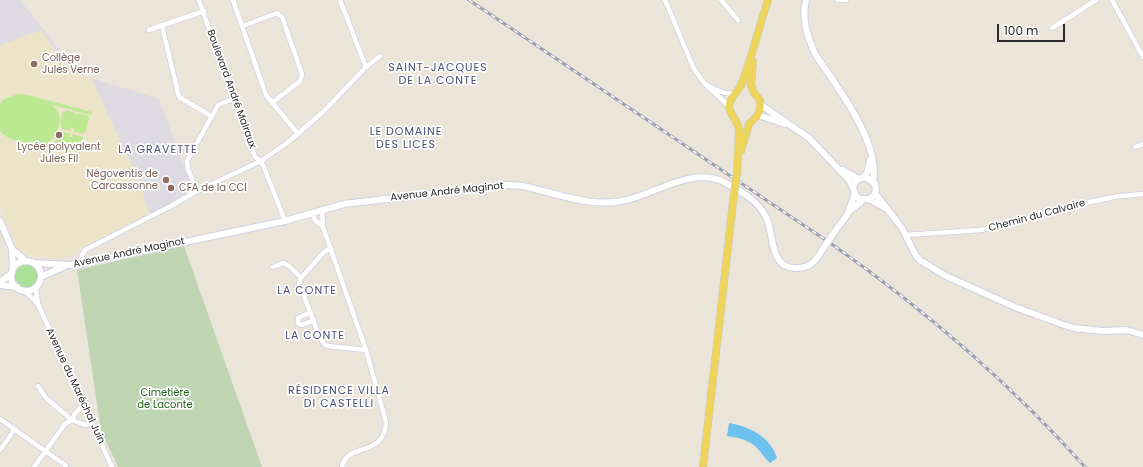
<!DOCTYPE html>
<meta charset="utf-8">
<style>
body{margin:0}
#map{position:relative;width:1143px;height:467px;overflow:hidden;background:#eae4d9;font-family:Poppins,sans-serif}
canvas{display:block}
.scale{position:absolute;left:997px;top:24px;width:68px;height:18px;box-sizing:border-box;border:2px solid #282828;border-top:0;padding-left:5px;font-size:12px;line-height:14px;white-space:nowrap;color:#282828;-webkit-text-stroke:3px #fff;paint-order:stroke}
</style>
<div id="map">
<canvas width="1143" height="467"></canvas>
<div class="scale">100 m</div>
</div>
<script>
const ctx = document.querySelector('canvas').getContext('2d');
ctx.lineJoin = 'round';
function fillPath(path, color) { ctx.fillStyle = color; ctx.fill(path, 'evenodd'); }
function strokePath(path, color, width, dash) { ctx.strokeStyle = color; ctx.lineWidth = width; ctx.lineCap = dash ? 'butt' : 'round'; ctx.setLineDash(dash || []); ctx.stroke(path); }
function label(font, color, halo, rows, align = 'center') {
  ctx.font = font + ' Poppins,sans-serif'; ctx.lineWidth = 3.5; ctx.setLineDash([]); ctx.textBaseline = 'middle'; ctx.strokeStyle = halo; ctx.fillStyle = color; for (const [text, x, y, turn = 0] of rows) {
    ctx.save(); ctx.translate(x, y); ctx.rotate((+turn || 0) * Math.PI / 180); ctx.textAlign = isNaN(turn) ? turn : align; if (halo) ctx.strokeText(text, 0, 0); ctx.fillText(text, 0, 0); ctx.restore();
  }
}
fillPath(new Path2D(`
 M0,0H20L76,71L91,78L159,99L192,189L183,196L150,214L59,260L0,203Z`), '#dddae2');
fillPath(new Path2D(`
 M41,30L60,57L76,71L91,78L137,176L150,214L59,260L26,253L18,248L0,203V45Z`), '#ece3c8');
fillPath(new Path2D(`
 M14 276a12 12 0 1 1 24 0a12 12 0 1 1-24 0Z`), '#aae096');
fillPath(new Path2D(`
 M184,246L262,467H118L101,430L77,270Z`), '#bfd4b1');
fillPath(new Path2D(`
 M18,94H23L92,112L91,115L53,105C55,108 58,111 59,115C62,126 54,142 43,145C31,148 7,140 0,131V103L4,99Z
 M65,110L75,113V114L78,115V113L89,116V118L86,131H85L84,134L74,132V128L71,127L70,131L61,128V125L60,124L63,111L65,112Z
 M60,131L70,134L69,137H72L73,134L83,137L82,140H83L80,154L79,153L78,155L68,153V151L66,150L65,152L55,149V148L54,147L57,134H59Z`), '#bde892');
fillPath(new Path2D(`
 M729,423C750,427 770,436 777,458L770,463C765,459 762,453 757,448C749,440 739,438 727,436Z`), '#6dc1ec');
const street = new Path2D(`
 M199,0L233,99L255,157L261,161L264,167L285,221
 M233,0L266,95L298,134
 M340,0L366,67
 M665,0L694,69L705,84
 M721,0L738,20
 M837,0H846
 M1112,0L1143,57
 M162,26L179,97L211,116
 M243,26L277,13L282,17L302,74L300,81L272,103
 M1052,28L1096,0
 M149,30L204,11
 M729,106L705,84C714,89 723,94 734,94
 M1135,147L1143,144
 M197,191L188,169L187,161L218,105L233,99
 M322,210L323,227L366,350L386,422C385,458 346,442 342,467
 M312,213L315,220L323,227
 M906,235L981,230L999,226L1085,203L1119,196L1143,194
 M331,248L324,252L301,278L299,283L320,338L324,344L328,346L366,350
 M80,264L82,255L85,250L171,206L197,191L261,161L287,143L323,112L366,67L380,56
 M273,267L283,263L288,265L301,278
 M37,286L36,291L38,304L112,467
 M24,290L37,303
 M311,312L298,318V323L302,325L314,320
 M84,405L75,413L72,420L85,425L92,423
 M0,419L65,465L66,467
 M0,450L15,429
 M34,467L65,424L72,420L46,398L38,386`);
const secondary = new Path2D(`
 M806,0C801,19 808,37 815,54C836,85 881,143 873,181
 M761,105L809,138L849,180L853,187L855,194L859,199H869L874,195L876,190L875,184L867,178C860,177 855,180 853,187
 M758,115L785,124
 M843,170L859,179
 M864,177L868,171L870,160
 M875,193L902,228L916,256L921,261L946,276L1015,307L1064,325L1074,328L1103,331L1127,330L1143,335
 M869,199L885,208
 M849,212L863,200
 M0,221L12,249L13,269
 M833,234L847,215L855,194
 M12,249L26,261
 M11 276a15 15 0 1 1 30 0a15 15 0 1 1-30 0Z
 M34,263L68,265L80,264L285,221L344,204L506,185C513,185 521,185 527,187C558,194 590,207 622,201C656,195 691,165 726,183C741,191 758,201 766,217C775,234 768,270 798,268C811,268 817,259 823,249
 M41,277L67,265
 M0,282L12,273
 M0,285L17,287`);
const primary = new Path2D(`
 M741,151L749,124L758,115L760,109V100L754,93L751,85L753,62
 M737,173L739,129C737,120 730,114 729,107C729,97 739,92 742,83C752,56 759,28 768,0
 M703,467L734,194`);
strokePath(street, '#cfd1e1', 6);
strokePath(secondary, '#cfd1e1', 8);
strokePath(primary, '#c7c7c7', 8);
strokePath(street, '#fff', 4.5);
strokePath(secondary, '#fff', 6);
strokePath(primary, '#edd55b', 7);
const rail = new Path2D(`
 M469,0L833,245C925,310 1010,383 1085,467`);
strokePath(rail, '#9c9eb2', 3);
strokePath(rail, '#fff', 1.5, [4.5]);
const secondaryBridge = new Path2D(`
 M823,249L833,234`);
const primaryBridge = new Path2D(`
 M734,194L737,173`);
strokePath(secondaryBridge, '#cfd1e1', 8, []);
strokePath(primaryBridge, '#c7c7c7', 8, []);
strokePath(secondaryBridge, '#fff', 6);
strokePath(primaryBridge, '#edd55b', 7);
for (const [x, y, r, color] of [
 [34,64,4,"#8d6e63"],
 [59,135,4,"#8d6e63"],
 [166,180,4,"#8d6e63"],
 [171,188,4,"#8d6e63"]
]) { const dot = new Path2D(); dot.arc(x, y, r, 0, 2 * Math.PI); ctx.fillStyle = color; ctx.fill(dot); strokePath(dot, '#fff', 1.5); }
label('10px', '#785e54', '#fff', [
 ["Collège",42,58],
 ["Jules Verne",42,70],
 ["Lycée polyvalent",59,147,"center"],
 ["Jules Fil",59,159,"center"],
 ["Négoventis de",158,174,"right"],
 ["Carcassonne",158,186,"right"],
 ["CFA de la CCI",179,188]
], 'left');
label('10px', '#282828', '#fff', [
 ["Boulevard André Malraux",231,89,70],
 ["Avenue André Maginot",447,192,-6],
 ["Chemin du Calvaire",1037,216,-15],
 ["Avenue André Maginot",129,253,-12],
 ["Avenue du Maréchal Juin",75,386,65]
]);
label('10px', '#24621a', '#fff', [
 ["Cimetière",165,393],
 ["de Laconte",165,405]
]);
ctx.letterSpacing = '1px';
label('11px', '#494e77', '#fff', [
 ["SAINT-JACQUES",438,68],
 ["DE LA CONTE",438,81],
 ["LE DOMAINE",406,132],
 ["DES LICES",406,145],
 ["LA GRAVETTE",158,150],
 ["LA CONTE",307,291],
 ["LA CONTE",315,336],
 ["RÉSIDENCE VILLA",339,391],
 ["DI CASTELLI",339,404]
]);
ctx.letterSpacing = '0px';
</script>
